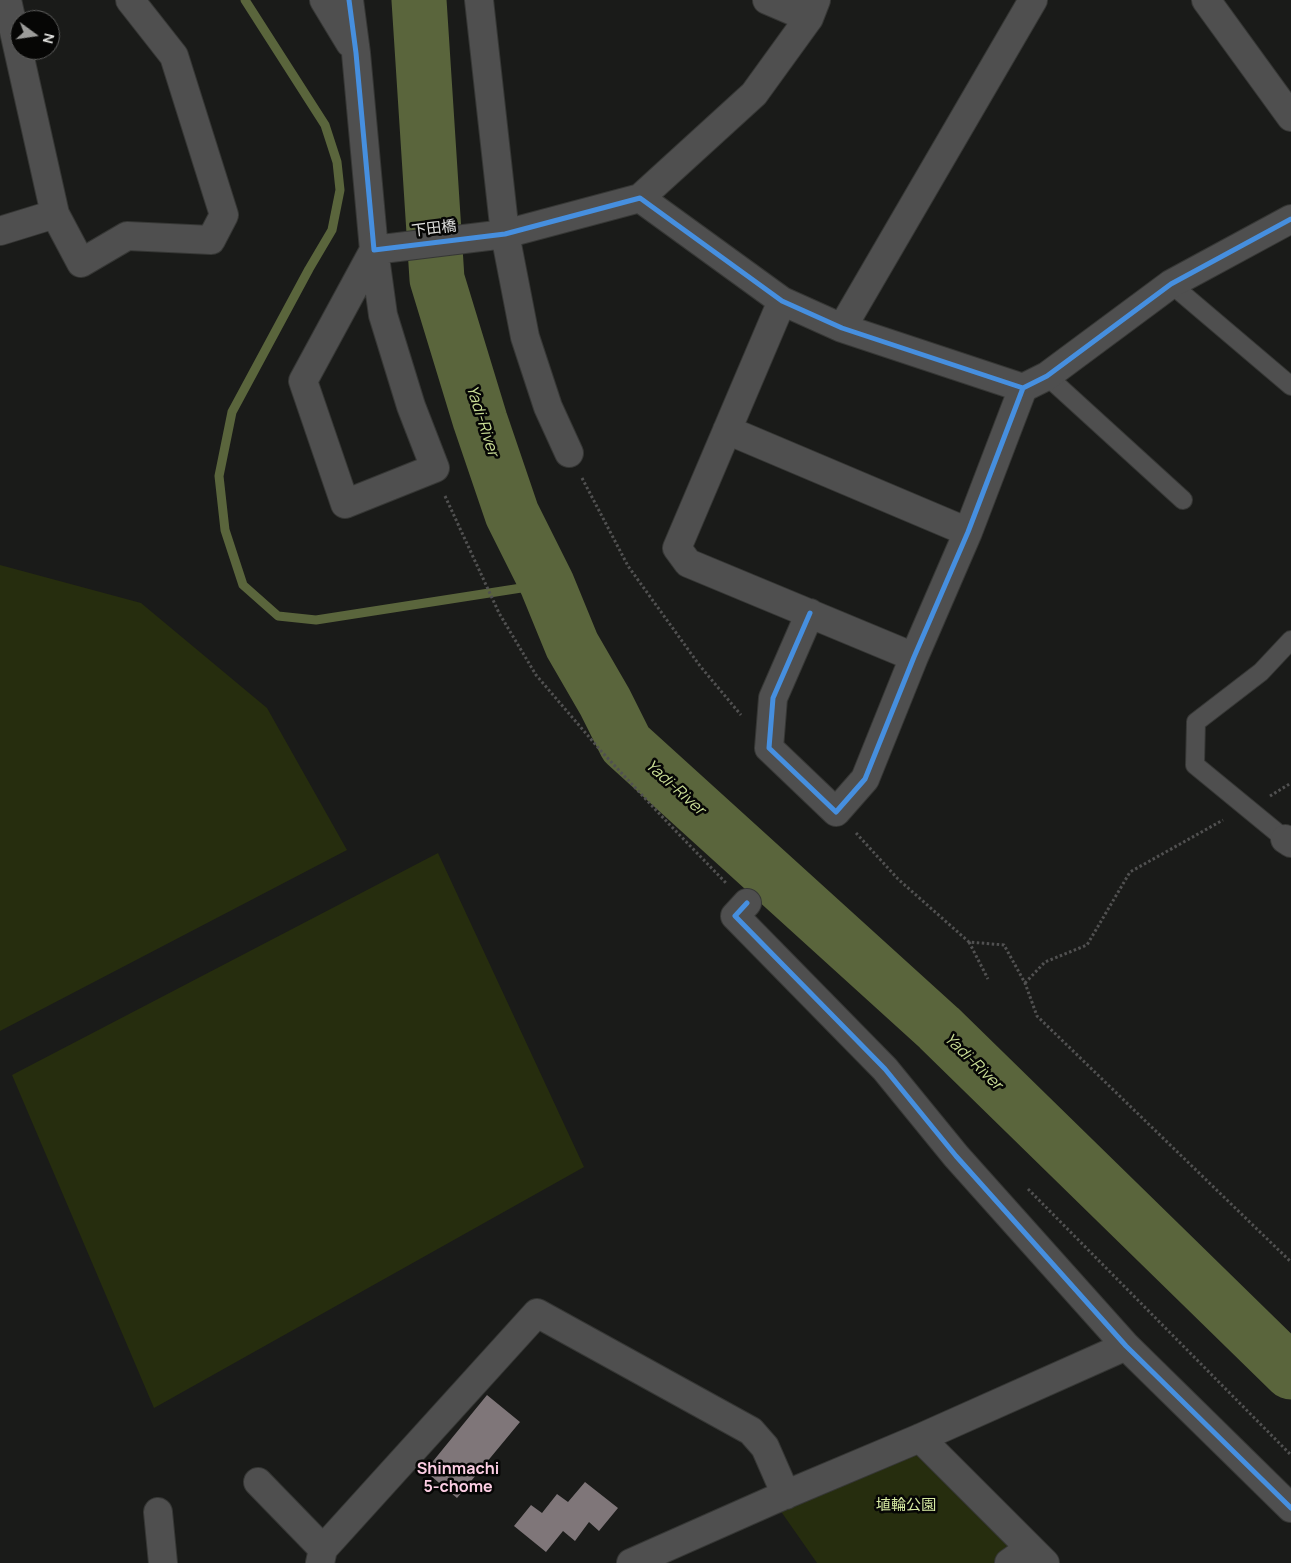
<!DOCTYPE html>
<meta charset="utf-8">
<style>
body{margin:0}
#map{position:relative;width:1291px;height:1563px;overflow:hidden;background:#1a1b19;font-family:Manrope,sans-serif}
canvas{display:block}
.north{position:absolute;left:10px;top:10px;width:50px;height:50px;box-sizing:border-box;background:#060605;border:1px solid #5e5e5d;border-radius:50%;rotate:104deg;font-size:14px;font-weight:700;line-height:20px;text-align:center;color:#e2e2e0}
.north::after{content:'';display:block;margin:auto;width:18px;height:22px;background:#9c9c9a;clip-path:polygon(50% 0,100% 100%,50% 72%,0 100%)}
</style>
<div id="map">
<canvas width="1291" height="1563"></canvas>
<div class="north">N</div>
</div>
<script>
const ctx = document.querySelector('canvas').getContext('2d');
ctx.lineJoin = 'round';
function fillPath(path, color) { ctx.fillStyle = color; ctx.fill(path, 'evenodd'); }
function strokePath(path, color, width, dash) { ctx.strokeStyle = color; ctx.lineWidth = width; ctx.lineCap = dash ? 'butt' : 'round'; ctx.setLineDash(dash || []); ctx.stroke(path); }
function label(font, color, halo, rows, align = 'center') {
  ctx.font = font + ' Manrope,"Noto Sans JP",sans-serif'; ctx.lineWidth = 5; ctx.setLineDash([]); ctx.textBaseline = 'middle'; ctx.strokeStyle = halo; ctx.fillStyle = color; for (const [text, x, y, turn = 0] of rows) {
    ctx.save(); ctx.translate(x, y); ctx.rotate((+turn || 0) * Math.PI / 180); ctx.textAlign = isNaN(turn) ? turn : align; if (halo) ctx.strokeText(text, 0, 0); ctx.fillText(text, 0, 0); ctx.restore();
  }
}
fillPath(new Path2D(`
 M0,565L141,603L267,708L347,850L0,1031Z
 M438,853L584,1167L154,1408L12,1075Z
 M920,1438L1030,1548L1009,1563H817L773,1500Z`), '#262d0e');
strokePath(new Path2D(`
 M245,0L325,125L337,162L340,190L332,230L309,269L232,412L219,476L225,530L243,585L278,616L316,620L547,584`), '#5a653c', 9);
strokePath(new Path2D(`
 M419,0L437,279L480,420L512,514L547,584L572,645L605,702L626,744L939,1028L1291,1372`), '#5a653c', 55);
fillPath(new Path2D(`
 M487,1395L520,1422L457,1498L425,1471Z
 M585,1482L618,1508L599,1531L589,1522L575,1541L563,1531L546,1552L514,1526L531,1505L542,1513L557,1494L568,1502Z`), '#7f7679');
const lane = new Path2D(`
 M1171,284L1291,386
 M1047,376L1183,500
 M1285,839L1195,765L1196,722L1261,672L1291,640`);
const street = new Path2D(`
 M7,0L55,214L81,263L127,236L211,240L224,215L174,56L130,0
 M324,0L350,43
 M349,0L356,53L374,250L505,234L640,198L782,301L842,328L1023,388
 M479,0L505,234L525,337L548,407L569,453
 M767,0L809,18
 M1206,0L1291,117
 M640,198L754,94L809,18L816,0
 M0,231L55,214
 M374,250L383,315L411,406L435,468L345,504L303,381Z
 M782,301L677,548L688,563L914,657
 M842,328L1033,0
 M727,430L968,532
 M810,613L773,698L769,748L836,812L865,779L914,657L968,532L1023,388L1047,376L1171,284L1291,219
 M1285,839L1291,843
 M747,903L735,916L885,1069L956,1156L1126,1346L1291,1508
 M920,1438L1045,1563
 M258,1482L323,1549
 M158,1512L163,1563
 M320,1563L323,1549L537,1313L751,1431L765,1447L786,1495
 M631,1563L773,1500L920,1438L1126,1346
 M1009,1563L1030,1548`);
strokePath(lane, '#363735', 20);
strokePath(street, '#363735', 30);
strokePath(new Path2D(`
 M582,478L628,566L700,666L741,715
 M445,496L499,613L536,675L601,751L668,823L727,884
 M1270,796L1291,783
 M856,833L898,879L969,942L1004,945L1025,983L1037,1016L1291,1262
 M969,942L988,979
 M1025,983L1045,962L1087,945L1130,872L1223,820
 M1028,1189L1291,1455`), '#515151', 3, [2.5, 2.5]);
strokePath(lane, '#4f4f4f', 18);
strokePath(street, '#4f4f4f', 28);
strokePath(new Path2D(`
 M349,0L356,53L374,250L505,234L640,198L782,301L842,328L1023,388
 M810,613L773,698L769,748L836,812L865,779L914,657L968,532L1023,388L1047,376L1171,284L1291,219
 M747,903L735,916L885,1069L956,1156L1126,1346L1291,1508`), '#468fdf', 5);
label('15px', '#e2e2e0', '#060605', [
 ["下田橋",434,229,-7]
]);
label('15px', '#d6eaa1', '#060605', [
 ["埴輪公園",906,1506]
]);
label('italic 16px', '#c9dd95', '#060605', [
 ["Yadi-River",482,421,72],
 ["Yadi-River",675,788,42],
 ["Yadi-River",973,1062,44]
]);
label('bold 16px', '#fdcee4', '#060605', [
 ["Shinmachi",458,1470],
 ["5-chome",458,1488]
]);
</script>
